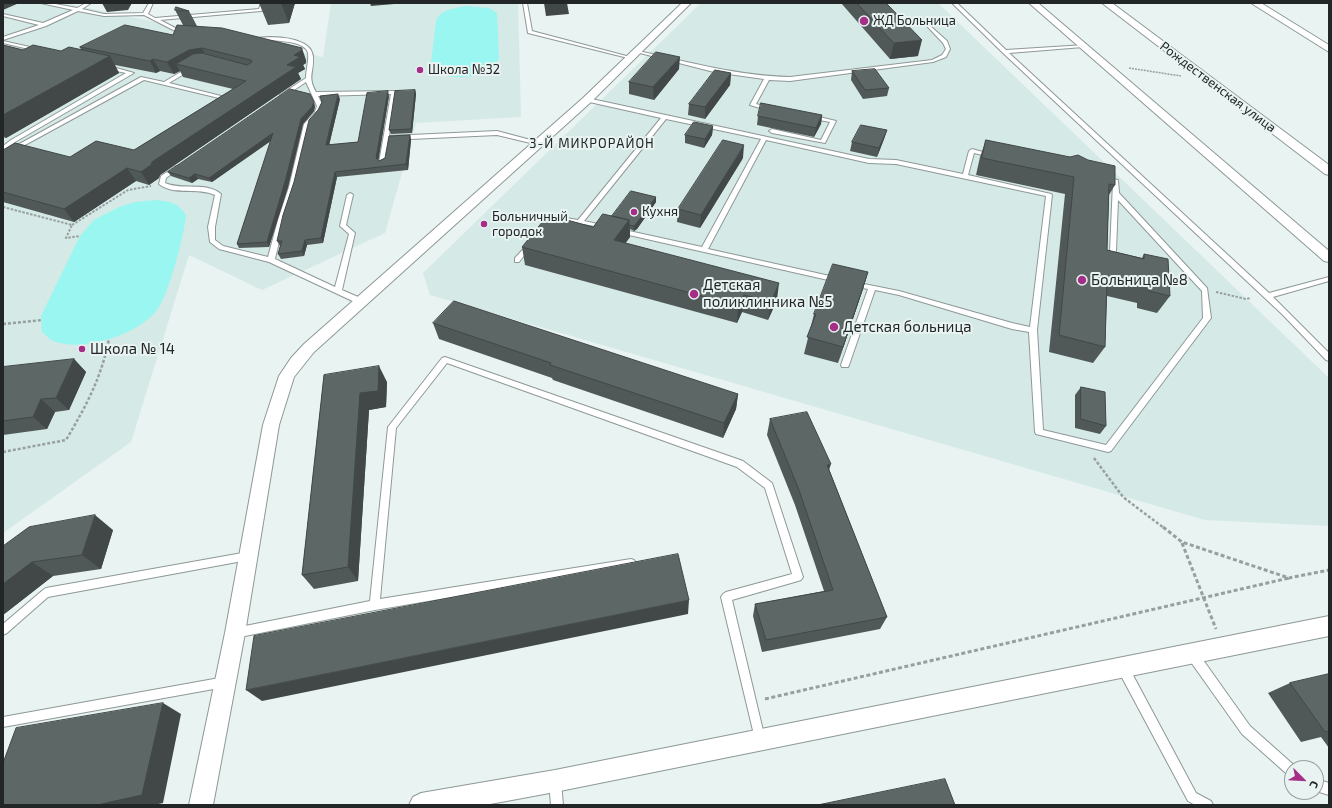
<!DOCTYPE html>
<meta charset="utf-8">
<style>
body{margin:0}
#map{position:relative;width:1332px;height:808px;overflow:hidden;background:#e8f3f2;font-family:"Exo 2",sans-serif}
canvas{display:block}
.frame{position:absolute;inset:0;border:4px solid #222626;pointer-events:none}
.north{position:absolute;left:1284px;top:760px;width:40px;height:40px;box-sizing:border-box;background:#e8f3f2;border:1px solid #99a1a0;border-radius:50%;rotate:114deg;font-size:11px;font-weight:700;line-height:16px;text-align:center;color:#222626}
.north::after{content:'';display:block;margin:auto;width:14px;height:18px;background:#a52e87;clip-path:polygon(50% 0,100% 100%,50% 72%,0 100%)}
</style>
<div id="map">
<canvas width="1332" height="808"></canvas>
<div class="frame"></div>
<div class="north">С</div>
</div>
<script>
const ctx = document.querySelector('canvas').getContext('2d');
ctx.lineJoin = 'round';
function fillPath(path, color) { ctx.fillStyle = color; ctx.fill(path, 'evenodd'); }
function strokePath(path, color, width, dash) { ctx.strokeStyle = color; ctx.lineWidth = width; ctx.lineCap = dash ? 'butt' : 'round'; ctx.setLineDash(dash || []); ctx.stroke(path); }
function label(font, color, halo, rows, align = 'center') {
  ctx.font = font + ' "Exo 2",sans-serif'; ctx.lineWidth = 4; ctx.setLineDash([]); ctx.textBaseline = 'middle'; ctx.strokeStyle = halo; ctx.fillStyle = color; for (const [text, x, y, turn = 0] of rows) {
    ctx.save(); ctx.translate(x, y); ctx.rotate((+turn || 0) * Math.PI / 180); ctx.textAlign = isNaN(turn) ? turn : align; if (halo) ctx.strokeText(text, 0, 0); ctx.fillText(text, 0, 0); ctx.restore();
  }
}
fillPath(new Path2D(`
 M3,3H64L323,57L331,3H518L521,117L416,123L385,233L262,290L189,255L131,442L3,533Z
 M701,3H938L1329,378V526L1205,520L430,295L423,273Z`), '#d5e9e7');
fillPath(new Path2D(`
 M467,6L489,8L497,13L499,58C491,79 439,86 431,63L436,21C441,9 456,8 467,6Z
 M156,200C171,202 177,202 186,215C184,236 169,294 157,310C138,335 80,354 51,340C48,338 45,334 42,332L41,316L80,236L94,220L119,207L135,202Z`), '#9af6f0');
const lane = new Path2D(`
 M41,3H50L77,8L86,3H91L82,9L104,14L143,13L149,3H153L148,14L155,18L259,9L261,3H265L263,10L261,11L160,20L185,33V35H183L144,15L104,16L78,11L46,26L3,40V37L39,25L3,16V14L43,23L73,10Z
 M523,3H527L532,31L634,58L632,59L528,33Z
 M952,3H957L1006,50L1085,45V46L1083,47L1009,53L1269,293L1329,277V281L1273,297L1329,353V361L1326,360L1283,315L1003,53Z
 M928,24L947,41L950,49L946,57L933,62L790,81L769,80L756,104L772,108L773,109L770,111L750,105L764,79L714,72L636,52L638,51C689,62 738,76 790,77L932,60L942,55L946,49L943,43L926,25Z
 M257,38C272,36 312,36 313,57C314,73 307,76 316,92L396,91L389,136L497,131L542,143L539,145L497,135L389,140L385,163L382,165L379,163L391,94L318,96L323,106L319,114L310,124L295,187L284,220L275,259L335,287L349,234L340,226L347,195L350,193L352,194L353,195L346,225L355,233L342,290L365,300L366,302L365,304H359L269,262L219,249L210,242L208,227L215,195C198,187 174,196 159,184L161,176L176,166H180V168L166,178L165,183C183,191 205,181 221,194L215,227V240L223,246L268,257L278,220L289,187L304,124L315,112L317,106L306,82L285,96L280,95L306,78C306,70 309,61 308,53C305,39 270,41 259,40H257Z
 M3,41L39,49V50L37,51L3,43Z
 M109,66L134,73L15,142L3,151V146L11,140L126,73L107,69V67Z
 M189,67L194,68L169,83L225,97V99L218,103L215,101L219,98L144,80L3,157V153L141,77L164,82Z
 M587,98L869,159L896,160L963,174L969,151L972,149L994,155L991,157L974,153L968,175L1051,194L1052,195L1037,330L1043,430L1106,445L1203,318L1202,291L1118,200L1116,251L1115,253H1111L1110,251L1113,182L1102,179V177L1118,180L1119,193L1207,288L1211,318L1111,451L1108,452L1036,434L1035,432L1029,332L1012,329L899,295L875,290L849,365L848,367H842L841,365L868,289L852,286L851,284L854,282L899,291L1012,323L1030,327L1046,196L896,164L869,163L766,140L708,249L839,278L840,280L837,282L620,233L617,231L620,229L702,247L761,139L666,119L584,221L607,226V228L553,219V217L555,216L578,220L661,118L585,101L584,100Z
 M811,115L836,121L825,143L772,133L769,131L772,129L821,140L830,122L809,118L808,117Z
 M529,244L531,245V247L519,262H515V258L527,245Z
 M445,357L743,461L772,483L803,577L801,580L798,581L732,600L765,739L764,743L760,744L756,743L755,739L721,597L723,594L726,592L792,574L765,488L737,467L447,363L396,428L380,599L631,559L634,560L636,563L634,566L375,610L235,638L231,636L230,633L231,630L235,628L370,601L388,427L442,358Z
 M248,552L251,553L253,556L251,559L248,560L48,597L7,633L3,635V624L43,590L46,588Z
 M1192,649L1196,650L1250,726L1296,767V768H1292V777L1288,775L1242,734L1188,658L1187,654L1188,650Z
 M1123,663L1127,664L1196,793L1211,801L1213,805H1195L1188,801L1119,672L1118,668L1119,664Z
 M225,677L229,678L230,682L229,686L225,687L3,727V717Z
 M555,776L559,778L561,782L563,805H551L549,782L551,778Z
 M1316,779L1329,783V795L1316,791Z`);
const street = new Path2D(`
 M682,3H691L591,102L314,352L294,377L279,425L245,633L213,805H189L225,633L263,425L279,376L291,358L304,344L583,98Z
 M1029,3H1038L1329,251V262L1324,261Z
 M1102,3H1112L1329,165V175L1325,174Z
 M1251,3H1261L1329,45V52Z
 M1329,616V636L555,792L485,805H409L413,797L421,793L555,770Z`);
strokePath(lane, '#8e9897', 2);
strokePath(street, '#8e9897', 2);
strokePath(new Path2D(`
 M1129,68L1181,76`), '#98a09f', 1.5, [2, 1]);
strokePath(new Path2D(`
 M3,207L72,225L66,238L80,236
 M72,225L128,190L151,186
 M1216,292L1246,299L1251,298`), '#98a09f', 2, [2.5, 1.5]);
strokePath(new Path2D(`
 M3,324L42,320
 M3,452L66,440C86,406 101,379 109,339
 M1094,458L1123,497L1164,528`), '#98a09f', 2.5, [3, 2]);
strokePath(new Path2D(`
 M1163,527L1182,542L1289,578L1329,570
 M1182,543L1216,629
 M765,699L1289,578`), '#98a09f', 3, [4, 2.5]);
fillPath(lane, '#fff');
fillPath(street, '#fff');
fillPath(new Path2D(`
 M259,3H295L289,23L268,25Z
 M841,3H886L918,56L890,59Z
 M175,10L189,11L197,26L306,60V63L303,65L305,69L298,73L301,79L160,175L159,178L149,185L136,181L74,222L3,202V150L70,157L134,150L233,89L183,77L180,71L174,74L160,71L156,73L115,65L119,73L6,138L3,137V45L23,50L61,51L81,50L80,47L173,35L183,25Z
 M679,69L654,100L629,94V82Z
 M852,71L889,88L887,96L863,99L851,80Z
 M731,73L730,85L705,119L688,115L689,104Z
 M415,90L416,94L412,133L391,134L389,130Z
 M389,96L378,160L379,161L385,158L410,135L411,140L408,170L337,177L323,243L307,245L304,256L281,259L278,254L280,246L277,241L340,99L329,145L358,142Z
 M315,106L314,111L303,124L288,187L269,247L239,248L237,244L271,141L212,182L198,179L192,183L171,176L168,172Z
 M822,115L821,124L814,137L757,125L758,116Z
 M713,126L712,135L704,148L685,143V135Z
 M887,130L884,139L877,157L850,151L852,142Z
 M986,140L1115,185L1109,195L1107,250L1142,258L1144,254L1170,296L1157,313L1137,308V303L1107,296L1105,347L1093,363L1049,352L1065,194L976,175L980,157Z
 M743,158L700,228L677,222L678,209Z
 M656,197V202L637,229L634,231L630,229V237L625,243L777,300L768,320L742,312L737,323L525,265L522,247L593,227L612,216Z
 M868,272L863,289L838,363L804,354L814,314Z
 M433,323L738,394L736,409L723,438L553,380L552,378L439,339Z
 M74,359L86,372L69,410L55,412L47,429L3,435V367Z
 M324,375L387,382L386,407L369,410L358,581L314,589L302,575Z
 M1081,387L1106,426L1100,434L1075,428V395Z
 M770,419L829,469L887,617L880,629L762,652L753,616L755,604L824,591L795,505L767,435Z
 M113,530L101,569L53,576L3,615V546Z
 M1329,674V748L1321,737L1301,742L1268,693L1290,683Z`), '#505958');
fillPath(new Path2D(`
 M3,3H19L3,10Z
 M102,3H132L128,10L107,12Z
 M281,3H295L289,23Z
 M370,3H406L371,6Z
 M544,3H567L569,14L546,16Z
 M922,40L918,56L890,59L894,43Z
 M202,48L208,61L176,64L180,71L174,74L167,62L189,50Z
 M302,48L306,60V63L303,65L305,69L298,73L301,79L160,175L159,178L149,185L141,172L152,162L287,65L294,55Z
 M110,56L119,73L6,138L3,133V115Z
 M680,57L679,69L654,100L653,87Z
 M153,59L160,71L156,73L150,61Z
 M731,73L730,85L705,119V107Z
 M415,90L416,94L412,133L411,129Z
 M388,91L389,96L378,163L376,158Z
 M338,94L340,99L328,150L326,145Z
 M314,102L315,106L314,111L303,124L288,187L269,247L267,242L301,119Z
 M822,115L821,124L814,137L816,128Z
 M713,126L712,135L704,148L705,139Z
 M887,130L884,139L877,157L879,148Z
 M273,133L276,137L212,182L209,178Z
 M410,135L411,140L408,170L406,164Z
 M744,145L743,158L700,228L701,215Z
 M127,168L136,181L74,222L64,209Z
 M335,172L337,177L323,243L321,238Z
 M195,174L198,179L192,183L189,178Z
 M656,197V202L637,229L634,231V226Z
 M629,220L630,237L615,258L614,240Z
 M305,240L307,245L304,256L302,251Z
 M868,272L863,289L838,363L843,347Z
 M779,283L777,300L768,320L771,302Z
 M744,295L742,312L737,323L738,306Z
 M74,359L86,372L69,410L56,398Z
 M379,366L387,382L386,407L369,410L358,581L348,567L360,393Z
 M738,394L736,409L723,438L724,423Z
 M41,399L55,412L47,429L33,417Z
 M831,464L826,479L827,465Z
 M95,515L113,530L101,569L82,555Z
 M32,562L53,576L3,615V584Z
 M689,600L688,614L262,701L246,690Z
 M163,703L181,714L163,803L154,805H97Z`), '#414847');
const building = new Path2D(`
 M857,3H886L922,40L894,43Z
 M176,7L189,11L175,10Z
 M125,25L173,35L177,25L222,28L302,48L301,51L294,55L300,57L287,65L296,67L152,162L151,165L141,172L127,168L64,209L3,192V150L15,143L70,157L96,141L134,150L246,81L176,64L193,54L202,53L247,65L252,62L251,60L202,48L189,50L167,62L153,59L150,61L80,47Z
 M3,45L23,50L33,45L61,51L69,47L110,56L3,115Z
 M656,52L680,57L653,87L629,82Z
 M875,69L889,88L865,90L852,71Z
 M715,70L731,73L705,107L689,104Z
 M290,89L310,94L314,102L312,107L301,119L285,182L267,242L237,244L273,133L209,178L195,174L189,178L168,172Z
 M415,90L411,129L389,130L395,91Z
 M388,91L376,158L379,161L385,158L389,136L410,135L406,164L335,172L321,238L305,240L302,251L278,254L282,241H277L283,215L294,182L309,120L318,110L322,102L320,96L338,94L326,145L358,142L367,93Z
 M761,103L822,115L816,128L758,116Z
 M694,122L713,126L705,139L685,135Z
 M861,125L887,130L879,148L852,142Z
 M723,140L744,145L701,215L678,209Z
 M986,140L1070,157L1078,155L1088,160L1115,166V185L1109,184L1107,250L1144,259V254L1168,259L1170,296L1149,291V286L1107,276L1105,347L1059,335L1074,177L982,158Z
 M631,191L656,197L636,224L634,226L629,225V220L612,216Z
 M603,214L629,220L614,240L779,283L771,302L744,295L738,306L522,247L548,215L593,227Z
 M833,264L868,272L843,347L807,337L816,314H814Z
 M454,301L738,394L724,423L550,365L551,363L433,323Z
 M74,359L56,398L41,399L33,417L3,421V367Z
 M379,366L378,391L360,393L348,567L302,575L324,375Z
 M1081,387L1105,392L1106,426L1081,419Z
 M807,412L831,464L827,465L887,617L766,640L755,604L833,590L799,490L770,419Z
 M95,515L82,555L32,562L3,584V546L29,527Z
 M678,554L689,600L246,690L254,636Z
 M1329,674V731L1325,732L1290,683Z
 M163,703L142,795L97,805H3V763L16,728Z
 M945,779L955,805H818Z`);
fillPath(building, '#5d6766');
strokePath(building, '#414847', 1);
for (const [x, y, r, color] of [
 [864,21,5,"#a52e87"],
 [420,70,4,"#a52e87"],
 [634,212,4,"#a52e87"],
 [484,224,4,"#a52e87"],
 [1082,280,5,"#a52e87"],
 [694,294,5,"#a52e87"],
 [834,327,5,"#a52e87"],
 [82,349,4,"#a52e87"]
]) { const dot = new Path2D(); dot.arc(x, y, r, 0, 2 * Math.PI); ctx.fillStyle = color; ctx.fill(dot); strokePath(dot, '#e8f3f2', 1.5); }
label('13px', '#222626', '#e8f3f2', [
 ["ЖД Больница",873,21],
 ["Школа №32",428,70],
 ["Кухня",642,212],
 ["Больничный",492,217],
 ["городок",492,232]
], 'left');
label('13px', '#222626', '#e8f3f2', [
 ["Рождественская улица",1218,87,37]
]);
ctx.letterSpacing = '1px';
label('13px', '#222626', '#e8f3f2', [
 ["3-Й МИКРОРАЙОН",592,144]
]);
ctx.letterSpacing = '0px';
label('15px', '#222626', '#e8f3f2', [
 ["Больница №8",1091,280],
 ["Детская",703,285],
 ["поликлинника №5",703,302],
 ["Детская больница",843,327],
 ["Школа № 14",90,349]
], 'left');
</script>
